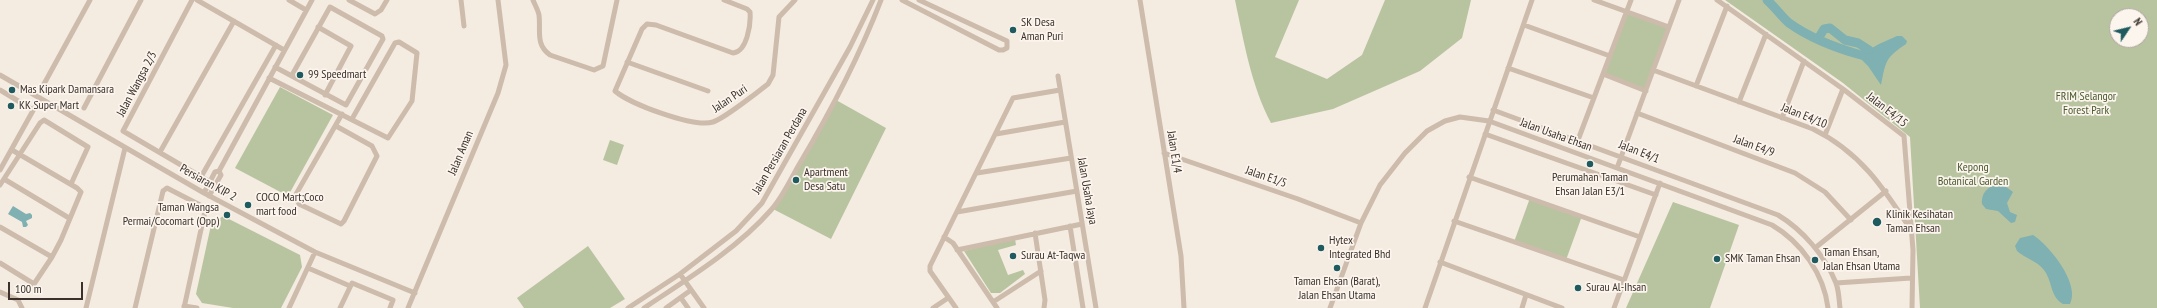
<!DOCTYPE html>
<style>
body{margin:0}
#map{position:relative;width:2157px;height:308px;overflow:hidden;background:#f4ebe1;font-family:"PT Sans Narrow",sans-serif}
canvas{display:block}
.north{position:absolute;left:2109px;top:8px;width:40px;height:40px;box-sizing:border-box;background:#fbf5ee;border:1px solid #aea6a0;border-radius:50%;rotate:55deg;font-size:11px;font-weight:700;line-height:16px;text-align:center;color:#3b302b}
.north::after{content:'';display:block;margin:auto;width:14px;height:18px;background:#1f5a5e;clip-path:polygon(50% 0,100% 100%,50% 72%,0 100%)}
.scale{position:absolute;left:8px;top:282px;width:75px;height:18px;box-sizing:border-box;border:2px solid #3b302b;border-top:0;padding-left:5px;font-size:12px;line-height:14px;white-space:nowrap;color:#3b302b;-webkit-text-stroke:3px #fbf5ee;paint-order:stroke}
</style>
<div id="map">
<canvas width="2157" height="308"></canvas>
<div class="north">N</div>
<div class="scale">100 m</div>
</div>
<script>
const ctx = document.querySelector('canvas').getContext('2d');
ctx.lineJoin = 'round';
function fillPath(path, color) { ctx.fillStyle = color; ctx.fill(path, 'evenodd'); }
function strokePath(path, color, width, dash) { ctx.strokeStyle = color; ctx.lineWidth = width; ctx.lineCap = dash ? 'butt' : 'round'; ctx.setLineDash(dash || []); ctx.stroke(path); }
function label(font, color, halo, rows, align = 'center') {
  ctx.font = font + ' "PT Sans Narrow",sans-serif'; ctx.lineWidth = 3.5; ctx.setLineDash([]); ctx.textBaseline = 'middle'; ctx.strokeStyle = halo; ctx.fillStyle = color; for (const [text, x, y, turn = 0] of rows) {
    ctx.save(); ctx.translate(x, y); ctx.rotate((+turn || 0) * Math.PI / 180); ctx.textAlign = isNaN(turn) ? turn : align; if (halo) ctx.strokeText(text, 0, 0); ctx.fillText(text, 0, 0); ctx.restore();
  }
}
fillPath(new Path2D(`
 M1235,0H1299L1275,57L1327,79L1362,55L1385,0H1471L1462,38L1420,71L1333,109L1271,123C1251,85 1244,42 1235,0Z
 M1725,0H2157V308H1920L1910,137L1843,83ZM2117,16H2141V40H2117Z
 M1626,12L1669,27L1646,91L1603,74Z
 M280,87L333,115L288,196L235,168Z
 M836,100L886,128L831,239L773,209Z
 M610,140L624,145L617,165L603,160Z
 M1530,198L1582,216L1566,260L1514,242Z
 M1673,202L1739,225L1710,308H1626Z
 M223,216L300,255L302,267L281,308H233L202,303L196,294L211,225Z
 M1015,239L1016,245L998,250L1008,275L1023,270L1025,274L1000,293H991L964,251Z
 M588,246L625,299L610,308H524L517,298Z`), '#b8c4a0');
fillPath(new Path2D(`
 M1897,36H1902L1907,41L1906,44C1885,58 1886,61 1881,85L1868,66L1858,56L1879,44Z
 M2002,184L2013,192L2007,203L2010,212L2017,215L2015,222L2011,223L1998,211L1986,209L1982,204C1981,191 1990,185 2002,184Z
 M13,206L26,214L30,213L32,215V218L26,221L28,225L26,227H23L22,222L8,214Z
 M2033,235C2049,245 2081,284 2070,304H2063C2049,296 2053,280 2043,269C2037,261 2025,258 2017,251L2015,246L2020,238Z`), '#7fb0b2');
strokePath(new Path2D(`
 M1767,0C1775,7 1781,16 1789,23C1810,38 1836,48 1861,55
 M1818,39L1824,29L1830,28L1845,40L1858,43L1869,50`), '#7fb0b2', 9);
strokePath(new Path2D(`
 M192,0L123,131L210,182
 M197,0L284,50
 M289,0L306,10
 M349,0L375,14L381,10L387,0
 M461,0L464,26
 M533,0C535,5 538,10 539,15C541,31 535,44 550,55L594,70L603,66L617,0
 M724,0L747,9L750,12C751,24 747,52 733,53L656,25L647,24L642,29L615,91C630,104 694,128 713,122C723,119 758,92 768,84L773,75L779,17L795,0
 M902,0L999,50H1003L1007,48V41L919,0
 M1140,0L1181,256L1184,308
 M1594,0L1669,27
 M1717,0L1843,89L1904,136L1913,250L1912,308
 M1524,25L1610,56
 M318,27L351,46L325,95
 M627,62L708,91
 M275,67L346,105L383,39L382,36L330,7L292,75
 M1508,68L1594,98
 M1653,70L1813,129C1860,152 1883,187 1911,230
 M1603,74L1646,91
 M0,75L204,193L315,252L415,293
 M1058,76L1096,308
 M269,78L388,138L412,101L417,53L399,42L395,43L352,119
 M44,84L90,0
 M1696,86L1727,6
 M0,90L33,110
 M1739,102L1766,34
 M84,108L141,0
 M1493,110L1778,215C1803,230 1825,256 1836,283C1839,291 1839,300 1840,308
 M1637,113L1795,173L1825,192L1851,220
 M1782,118L1804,61
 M336,126L372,146L377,156L344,221L341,224L299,204L295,196L342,114
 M996,134L1065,122
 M1485,134L1656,195
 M1825,135L1843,89
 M1578,140L1631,0
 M160,152L234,21
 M1164,153L1298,199L1361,223
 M1617,168L1679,0
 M0,170L40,98
 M977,173L1071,158
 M201,177L276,45
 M1469,177L1640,237
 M4,179L69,218
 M0,185L40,123L44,120L88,147L71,184
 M204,193L215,172L219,171
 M209,196L221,175L219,171L312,0
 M957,212L1077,191
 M1454,221L1624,280
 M1070,226L1083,308
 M0,227L52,257
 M1035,233L1045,300L1044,308
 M944,237L953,243L997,308
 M1815,248L1886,191
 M957,250L1082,224
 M1440,262L1562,308
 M0,263L34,284L52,257L61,240L81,192L77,188L12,150
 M308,268L350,286
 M680,274L704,308
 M1836,283L1911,278
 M0,292L18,300L22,308
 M681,298L688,308
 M993,302L1041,271
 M184,306L197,308
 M86,308L125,148
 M135,308L163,191L167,188L200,205L205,211L184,308
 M289,308L315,252
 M340,308L352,283L393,300L390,308
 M408,308L498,93L506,65L498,0
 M628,308L680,274L736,231L762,203L850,47L873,0
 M644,308C686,280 738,248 771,210C783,197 791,178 800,163C831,111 859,57 881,0
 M666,308L691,290
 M933,308L948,298
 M956,308L930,271V266L1013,98L1060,90
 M1330,308L1361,223L1380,185L1405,153L1427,131L1445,121L1460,117L1489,121L1772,225C1801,242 1824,274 1828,308
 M1425,308L1532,0
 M1522,308L1526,295
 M1614,308L1660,183`), '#cdbbac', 5);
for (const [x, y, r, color] of [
 [1013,30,4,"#1f5a5e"],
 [300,75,4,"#1f5a5e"],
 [12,90,4,"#1f5a5e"],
 [11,106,4,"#1f5a5e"],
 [1590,164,4,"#1f5a5e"],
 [796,180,4,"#1f5a5e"],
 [248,205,4,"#1f5a5e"],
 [227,215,4,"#1f5a5e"],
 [1877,222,5,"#1f5a5e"],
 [1321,248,4,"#1f5a5e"],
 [1013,256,4,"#1f5a5e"],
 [1717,259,4,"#1f5a5e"],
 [1815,260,4,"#1f5a5e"],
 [1337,268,4,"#1f5a5e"],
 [1578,288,4,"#1f5a5e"]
]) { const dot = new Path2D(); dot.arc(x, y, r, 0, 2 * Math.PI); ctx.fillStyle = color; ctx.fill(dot); strokePath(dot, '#fbf5ee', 1.5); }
label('12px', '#3b302b', '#fbf5ee', [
 ["SK Desa",1021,23],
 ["Aman Puri",1021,37],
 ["99 Speedmart",308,75],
 ["Mas Kipark Damansara",20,90],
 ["KK Super Mart",19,106],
 ["Apartment",804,173],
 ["Desa Satu",804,187],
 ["Perumahan Taman",1590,178,"center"],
 ["Ehsan Jalan E3/1",1590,192,"center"],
 ["COCO Mart;Coco",256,198],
 ["mart food",256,212],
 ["Taman Wangsa",219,208,"right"],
 ["Permai/Cocomart (Opp)",219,222,"right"],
 ["Klinik Kesihatan",1886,215],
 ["Taman Ehsan",1886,229],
 ["Hytex",1329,241],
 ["Integrated Bhd",1329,255],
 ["Taman Ehsan,",1823,253],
 ["Jalan Ehsan Utama",1823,267],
 ["Surau At-Taqwa",1021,256],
 ["SMK Taman Ehsan",1725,259],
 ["Taman Ehsan (Barat),",1337,282,"center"],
 ["Jalan Ehsan Utama",1337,296,"center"],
 ["Surau Al-Ihsan",1586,288]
], 'left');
label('12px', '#3b302b', '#fbf5ee', [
 ["Jalan Wangsa 2/3",137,84,-62],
 ["Jalan Puri",730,99,-34],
 ["Jalan E4/15",1887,110,38],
 ["Jalan E4/10",1804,116,22],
 ["Jalan Usaha Ehsan",1556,135,20],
 ["Jalan E4/9",1754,146,20],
 ["Jalan Persiaran Perdana",780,151,-60],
 ["Jalan E1/4",1174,152,81],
 ["Jalan E4/1",1639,152,21],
 ["Jalan Aman",461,153,-67],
 ["Jalan E1/5",1266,177,19],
 ["Persiaran KIP 2",208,183,29],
 ["Jalan Usaha Jaya",1087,191,80]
]);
label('12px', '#4a5a2e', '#fbf5ee', [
 ["FRIM Selangor",2086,97],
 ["Forest Park",2086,111],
 ["Kepong",1973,168],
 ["Botanical Garden",1973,182]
]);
</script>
